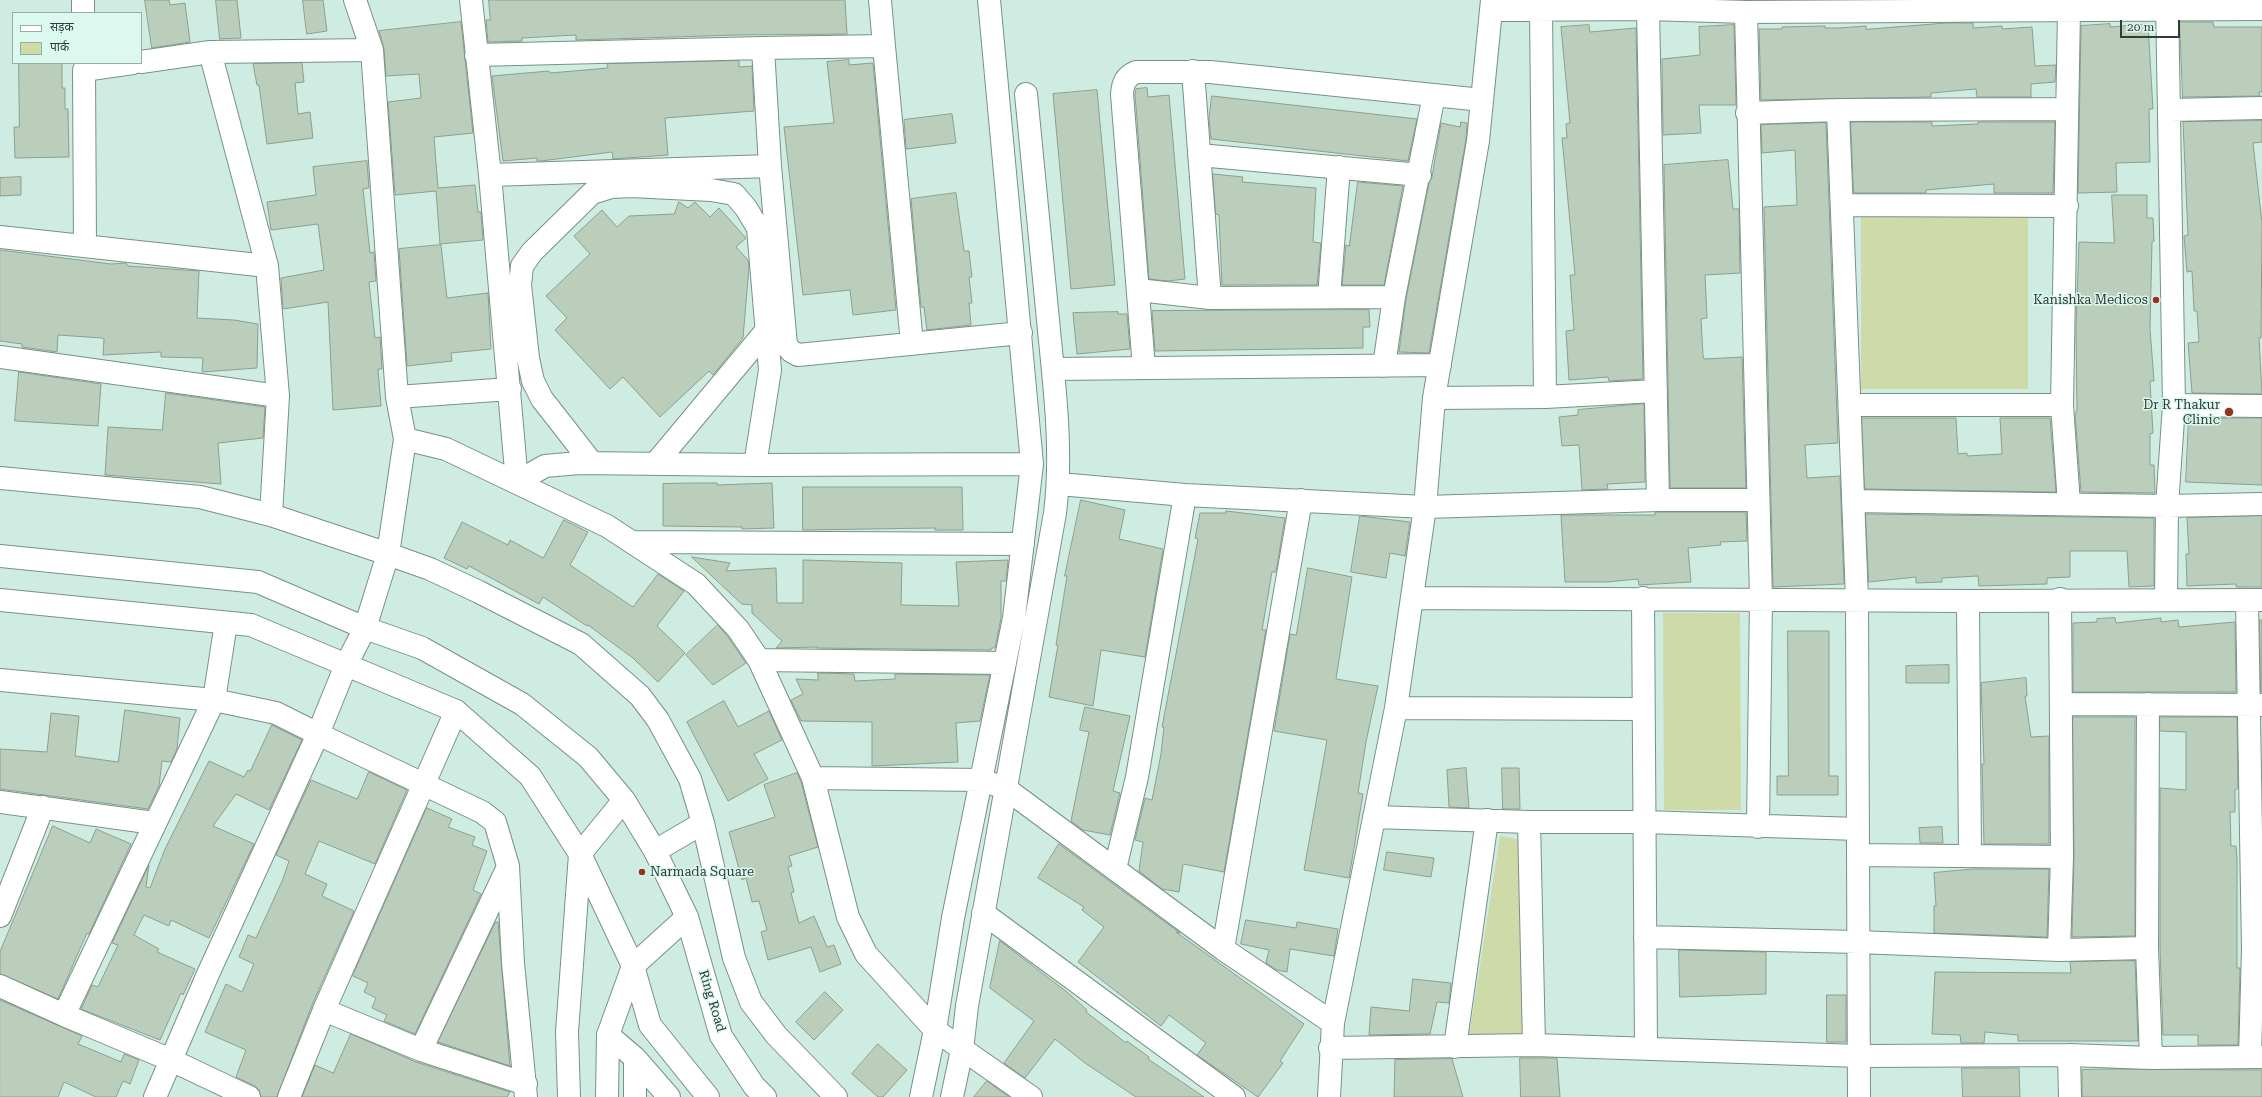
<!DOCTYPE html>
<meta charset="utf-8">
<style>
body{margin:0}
#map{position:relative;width:2262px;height:1097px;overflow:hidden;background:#cfece3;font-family:"Roboto Serif","Noto Sans Devanagari",serif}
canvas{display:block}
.legend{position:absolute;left:12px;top:12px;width:130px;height:52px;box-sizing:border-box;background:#dcf9f0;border:1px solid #98ada7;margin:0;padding:5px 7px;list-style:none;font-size:12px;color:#313c39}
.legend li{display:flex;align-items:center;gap:8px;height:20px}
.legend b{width:20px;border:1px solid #98ada7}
.scale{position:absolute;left:2120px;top:20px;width:60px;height:18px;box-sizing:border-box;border:2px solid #313c39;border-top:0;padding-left:5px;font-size:12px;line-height:14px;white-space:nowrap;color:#313c39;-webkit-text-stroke:3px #dcf9f0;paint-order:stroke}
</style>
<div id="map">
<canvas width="2262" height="1097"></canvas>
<ul class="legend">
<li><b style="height:5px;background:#fff"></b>सड़क</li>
<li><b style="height:11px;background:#cedaa8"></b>पार्क</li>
</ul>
<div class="scale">20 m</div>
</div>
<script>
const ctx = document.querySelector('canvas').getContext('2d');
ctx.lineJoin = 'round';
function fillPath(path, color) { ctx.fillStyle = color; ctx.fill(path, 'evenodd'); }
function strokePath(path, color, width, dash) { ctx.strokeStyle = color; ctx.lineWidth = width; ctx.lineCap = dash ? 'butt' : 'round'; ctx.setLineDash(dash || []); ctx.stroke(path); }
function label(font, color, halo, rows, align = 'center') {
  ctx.font = font + ' "Roboto Serif",serif'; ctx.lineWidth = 3; ctx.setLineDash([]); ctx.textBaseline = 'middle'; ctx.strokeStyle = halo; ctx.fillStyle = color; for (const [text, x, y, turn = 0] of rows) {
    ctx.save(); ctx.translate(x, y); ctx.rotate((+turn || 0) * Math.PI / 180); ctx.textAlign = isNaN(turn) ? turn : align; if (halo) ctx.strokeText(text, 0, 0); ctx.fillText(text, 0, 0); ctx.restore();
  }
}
fillPath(new Path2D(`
 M1861,214L2028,215V389H1861Z
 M1663,613H1740L1741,810H1664Z
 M1500,836L1522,840L1524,1034L1469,1036Z`), '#cedaa8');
const building = new Path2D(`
 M145,0H169L170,5L185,3L190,42L152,48Z
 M216,0H237L241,38L220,39Z
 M303,0H323L327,31L307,34Z
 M489,0H845L847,34L738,35L576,40V35L522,38V41L488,42L486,20H490Z
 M461,22L473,133L434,137L438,188L475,185L478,212H481L483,240L440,244L436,191L395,195L388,102L421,98L419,74L386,76L384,49L379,31Z
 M2180,22H2213L2214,27H2262V92H2259L2260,96L2183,97Z
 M1946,23H1973V28L2002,26V29L2032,27L2035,66L2056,65L2055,82L2031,84V97H1977L1976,89L1931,93V97L1761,100L1759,29H1782V27L1825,26V28H1839L1866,26V29Z
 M2110,24V27L2148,24L2153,109H2149L2150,162L2116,163L2117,192L2078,193L2081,26Z
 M1589,25L1590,32L1636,28L1643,379L1609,381L1608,377L1569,380L1566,331L1574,330L1570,275H1575L1562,138H1567L1566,124L1570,123L1561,27Z
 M1734,25L1736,105H1699L1701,133L1663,135L1662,59L1700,55L1699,27Z
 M849,60V65L873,63L896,310L853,315L850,290L803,295L784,127L834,123L827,62Z
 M739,61V67L752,66L754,111L665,118L668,155L613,159L612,152L541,161H537V158L503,161L492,76L549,71L550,73L608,68L607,64Z
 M19,63H62V88H65V109H68L69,157L15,158L14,127H19Z
 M302,63L304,82L295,83L298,114L310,112L313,138L267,144L259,85H257L253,64Z
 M1147,88L1148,97L1169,95L1185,279L1168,281L1149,279L1135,94L1136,89Z
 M1097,90L1115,285L1071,289L1053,94Z
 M1212,96L1417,119L1408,161L1211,139L1209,119Z
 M952,114L956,143L906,149L904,120Z
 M2262,121V142L2253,143L2262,223L2261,338H2259L2262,394L2192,393L2188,343L2199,342L2197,311H2194L2192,271L2187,272L2184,236L2188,235L2183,122Z
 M1461,122L1467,123L1466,139L1429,353L1399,352L1406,299L1429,183L1432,177L1441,123L1460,127Z
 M1851,122H1932V126L1978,124V122H2055L2053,193H1994V184L1926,190V193H1854Z
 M1826,123L1838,443L1805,445L1807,478L1840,476L1844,584L1773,587L1764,207L1797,205L1795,150L1762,153L1761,125Z
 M1728,160L1733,209H1739L1740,273L1705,275L1707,318L1701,319L1703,355L1704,359L1742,357L1746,488H1670L1664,165Z
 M367,161L369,188L363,189L370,253L374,252L376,281L369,282L375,338L380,337L382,369H378L381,406L333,410L328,302L283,309L281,278L324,270L318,224L271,230L267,202L316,195L313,167Z
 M1213,174L1243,177L1242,182L1316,188L1313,242L1321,243L1317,285H1222L1219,215L1216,214Z
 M21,177V195L0,196V178Z
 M1358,182L1403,186L1384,285H1342L1346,245L1349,246Z
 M956,193L964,251H969L972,277H969L972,303H969L971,325L927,330L924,307H921L911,199Z
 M2112,195H2147V218H2153L2154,241L2152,242L2150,329L2154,381H2150L2153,433L2150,434V465H2154L2155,493L2081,492L2075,415L2077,410L2076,326L2079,242L2114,243Z
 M679,202L688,208L695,202L710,217L719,208L746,238L736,247L748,260L749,267L743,338L713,375L709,371L660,417L623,377L610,389L555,330L567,318L546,296L590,254L574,236L602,210L617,227L629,216L674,214Z
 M441,245L447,298L488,293L491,349L451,353L452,361L407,366L399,249Z
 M0,250L111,264L126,263L128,266L199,271L197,318L234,320L258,324L257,368L202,372L203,358L161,357V352L103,355L104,339L102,338L58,335L57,352L22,347V344L0,341Z
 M1369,310L1370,327H1363V348L1155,351L1152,311Z
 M1118,312V314H1127L1130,349L1077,354L1073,313Z
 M19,372L101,384L98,426L15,421Z
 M166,393L265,407L263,438L218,443L221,484L105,475L108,427L162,430Z
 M1644,404L1645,482L1607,484L1608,489L1582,490L1579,445L1562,446L1559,417L1578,415V410Z
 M1862,418H1956L1958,454L1967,453V456L2002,454L2000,418H2050L2056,492L1865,489Z
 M2189,418H2262V485L2186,482Z
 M693,483H717V485L772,483L774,528L742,529V527L663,526V484Z
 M803,487H962L963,530H935V528L803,530Z
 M1081,500L1125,510L1119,539L1163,549L1145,657L1101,650L1093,706L1049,697L1058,645H1056L1067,576H1065Z
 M1226,511L1285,518L1276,572H1272L1262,630H1266L1224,872L1183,864L1179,892L1162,889L1139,871L1143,842L1135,840L1145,798L1152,800L1161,754L1164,727H1162L1198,539L1195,538L1200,513H1226Z
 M1659,512H1746L1747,541L1720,542L1721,545L1688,548L1691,582L1639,585L1638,579L1607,582H1565L1561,515H1655V513Z
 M1866,514L2154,518V586L2129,587L2127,551H2070V577L2047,578V584L1979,586L1978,576L1942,578V582L1916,583V577L1869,582Z
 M1360,516L1410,522L1405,556L1390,553L1386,578L1351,572Z
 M2262,516V587H2236V584L2187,586L2186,554H2189L2187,518Z
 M564,520L588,532L570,565L633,607L658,574L684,591L657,626L685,653L658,682L633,658L588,625L587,626L543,597L539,604L469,566L467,569L444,558L462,522L508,545L510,540L543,558Z
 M692,557L730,563L726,571L776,568L777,603H803V560L902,563L901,605L959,606L956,562L1008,560L1006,581H1001V618L995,648H991V650L817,648V647L776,648L782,641L752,613V605L742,604Z
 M1308,568L1352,577L1336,679L1378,686L1366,742L1358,793L1363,794L1349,878L1304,870L1327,740L1274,731L1290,634L1296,635Z
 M2115,618L2116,623L2161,618V622L2178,620L2179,627L2235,622L2236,692H2073V623L2097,622V619Z
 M2260,620H2262V692H2261Z
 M718,625L728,637L746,663L713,685L686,655Z
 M1788,631H1829V776H1838V795H1777V776H1788Z
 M1949,665V683H1906V666Z
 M818,673L854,674L855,681L895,679V674L990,675L980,721L956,723L958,762L872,766V722L801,721L791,700L803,694L796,679L818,680Z
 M2026,678L2027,696H2025L2031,737L2049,736V844H1984L1982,764H1984L1981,683Z
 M724,701L738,727L769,711L782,740L754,754L768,779L728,801L687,722Z
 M1085,707L1130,716L1113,791L1120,793L1110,835L1083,830L1071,821L1089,732L1080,730Z
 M125,710L180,718L177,749L171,762L162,761L159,786L148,809L0,789V749L47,752L51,713L79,716L75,756L118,762Z
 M2073,717H2135V936L2072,937L2074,857Z
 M2160,717H2237L2238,788L2235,790V812H2230L2231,846H2236L2237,859V968H2240L2238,1045H2198V1035H2163L2160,948V788L2186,790V732L2160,731Z
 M272,725L302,740L269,810L236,794L213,826L254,844L209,938L171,920L169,926L144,915L134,935L159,949L157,952L195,969L183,995L181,993L160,1040L81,1009L92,985L98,987L118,945L112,943L149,865L146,887L150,888L165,849L209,761L244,777L248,770L250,771Z
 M1466,768L1469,808L1449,807L1447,770Z
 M1502,768H1519L1520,809H1503Z
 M369,772L407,790L375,864L319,841L305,874L327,884L322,896L354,911L312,1005L277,1097H261L259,1090L255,1086L236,1077L246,1050L205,1032L226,984L242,992L254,964L239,957L248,935L256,938L283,879L289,861L276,855L311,780L357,799Z
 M797,773L801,782L818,847L789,856L792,866L788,867L794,892L791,893L799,923L814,916L827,947L834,945L841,964L820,972L811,947L768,960L761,932L767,930L759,901L752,902L746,878L742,880L729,832L775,817L764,785Z
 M427,808L452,819L448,827L475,837L472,845L487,851L473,890L481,894L415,1034L384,1021L387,1015L372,1008L376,998L364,992L368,983L353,976Z
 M53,826L90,843L96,829L131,844L89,934L87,933L58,999L0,974V952Z
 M1942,827L1943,843H1920L1919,828Z
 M1059,844L1180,933L1176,932L1304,1024L1280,1061L1283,1063L1258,1097L1197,1055L1206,1043L1169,1015L1161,1026L1078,962L1104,927L1082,910L1084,907L1038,878Z
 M1387,852L1434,858L1431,877L1384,870Z
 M1973,869H2049L2047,937L1934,933V906H1936L1934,873Z
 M1246,920L1296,928L1297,922L1338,929L1334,956L1290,949L1287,972L1277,970L1266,963L1269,950L1241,944Z
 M496,922H498L510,1066L438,1042Z
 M1000,941L1067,992L1087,1010L1086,1012L1126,1043L1127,1041L1149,1057L1148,1059L1204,1097H1136L1085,1063L1055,1039L1025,1078L1004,1063L1034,1021L990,988Z
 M1679,950L1766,952V994L1680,997Z
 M2135,961L2138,1041H2018V1035L1985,1032L1984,1043H1961L1960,1035L1932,1034L1935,972L2071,973L2070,962Z
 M1413,979L1451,983L1449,1003L1437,1002L1430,1034L1369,1035L1371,1007L1409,1011Z
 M825,992L843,1010L814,1040L796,1022Z
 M1827,995H1846V1042H1827Z
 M0,1000L82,1036L78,1044L95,1051L121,1062L124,1054L139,1060L130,1084L123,1081L116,1097H96L64,1082L58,1097H0Z
 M351,1034L416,1062L510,1092L507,1097H302L315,1065L333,1073Z
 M878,1044L907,1070L883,1097H878L852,1074Z
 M1520,1058H1557L1560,1097H1521Z
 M1452,1059L1463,1097H1394L1395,1060Z
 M1962,1068H2019L2020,1097H1963Z
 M2107,1069L2262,1070V1097H2082V1070Z
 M987,1081L1009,1097H974Z`);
fillPath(building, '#bbcebc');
strokePath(building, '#8c9f8d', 1);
const minor = new Path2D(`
 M83,0V13
 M355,0L372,50L397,397L405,439L388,554L365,628L346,665L318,734L482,812L495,822L508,866L513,963L526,1097
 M471,0L490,175L770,166L786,345L791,351L798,355L1021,333
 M880,0L884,46
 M1648,9L1658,500
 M1491,10L1648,9L1746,12L2262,9
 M1541,10L1545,397
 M1746,12L1761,598L1758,827
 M763,48L884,46L912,344
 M476,55L763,48L770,166
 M141,62L210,52
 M1193,71L1210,298
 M1838,110L1857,599L1859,1097
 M2170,110L2262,108
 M1747,113L1838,110L2067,109
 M1199,155L1420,175
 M490,175L517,482
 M1842,205L2067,206
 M0,237L267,266L210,52L372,50
 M85,245L84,70L133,63
 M267,266L278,396L271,515
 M1138,290L1210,298L1394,297
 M1329,297L1339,167
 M0,357L278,396
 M1384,366L1394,297L1434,95
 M1144,368L1122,94C1123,83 1125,77 1136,72H1210L1482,100
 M1053,369L1440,365
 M397,397L510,389
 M1434,398L1545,397L1656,391
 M1850,405H2062
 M2174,405L2262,406
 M405,439L446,449L607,526L696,584L738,629L759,660L813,778L848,917L866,954L935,1030L1031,1097
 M592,463L542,399L533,381L528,358L520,285L522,266L532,252L592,193L611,187L631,186L711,190L734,194L746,208L758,228L770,370L755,465
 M655,464L766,331
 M0,478L200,497L271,515L388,554L430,569L479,592L581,644L640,696L658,720L690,779L703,823
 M517,482L545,466L579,463L755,465L1032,464
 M1059,484L1185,495L1425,507L1658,500H1758
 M1853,501L2167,506L2262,504
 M2069,504L2062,405L2069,10
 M633,542L1023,544
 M1412,598L1968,601L2262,600
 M1643,598L1646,1047
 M2166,599L2167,506L2174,405L2167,0
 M2247,600L2253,949L2250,1057
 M1968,601L1970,856
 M759,660L1005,663
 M0,680L214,700L226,623
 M2062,704L2262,705
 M2148,704L2147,948L2151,1058
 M1396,708L1643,709
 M813,778L981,780L1005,788L1223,949L1333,1023
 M0,802L154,823
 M1374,817L1529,822H1644L1858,829
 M1529,822L1534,1045
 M655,851L703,823L734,958L751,1002L776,1035L836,1097
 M1858,855L2062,857
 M1115,869L1137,777L1185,495
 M983,913L1234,1097
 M0,916L43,807
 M1645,937L1858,942L2059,950L2147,948
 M1223,949L1301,500
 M2059,950L2062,857L2060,599
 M0,986L64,1015L214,700L276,713L318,734L208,974L155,1097
 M324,1010L421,1050L526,1084
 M64,1015L171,1060L249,1097
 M608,1035L635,1058V1097
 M1455,1047L1487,820
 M1330,1048L1534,1045L1859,1056L2069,1055L2151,1058L2262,1057
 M421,1050L507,869
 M2069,1055L2070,1097
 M635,1058L669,1097
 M289,1097L324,1010L456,711
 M921,1097L935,1030L953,918L1014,618L1032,464L989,0
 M952,1097L962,1050L967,1006L1055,513C1063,449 1054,384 1048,320C1041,245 1033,170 1026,94
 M1329,1097L1333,1023L1396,708L1425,507L1434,398L1478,141L1492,0`);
const major = new Path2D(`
 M0,556L258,582L365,628L422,648L522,704L588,757L624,800
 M0,600L251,625L456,711L530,776L580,854L567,1032L569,1097
 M687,917L721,1036L754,1086L765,1097
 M607,1097L608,1035L633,966L687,917L655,851L624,800L580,854L633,966L650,1025L708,1097`);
strokePath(minor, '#779189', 24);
strokePath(major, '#779189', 24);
strokePath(minor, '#fff', 22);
strokePath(major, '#fff', 22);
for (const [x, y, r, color] of [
 [2156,300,4,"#99301a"],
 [2229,412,5,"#99301a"],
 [642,872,4,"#99301a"]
]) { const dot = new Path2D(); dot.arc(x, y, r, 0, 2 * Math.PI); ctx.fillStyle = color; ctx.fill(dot); strokePath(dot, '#dcf9f0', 1.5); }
label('13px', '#313c39', '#dcf9f0', [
 ["Kanishka Medicos",2148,300],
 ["Dr R Thakur",2220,405],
 ["Clinic",2220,420],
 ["Narmada Square",650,872,"left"]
], 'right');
label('13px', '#313c39', '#dcf9f0', [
 ["Ring Road",712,1001,73]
]);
</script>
